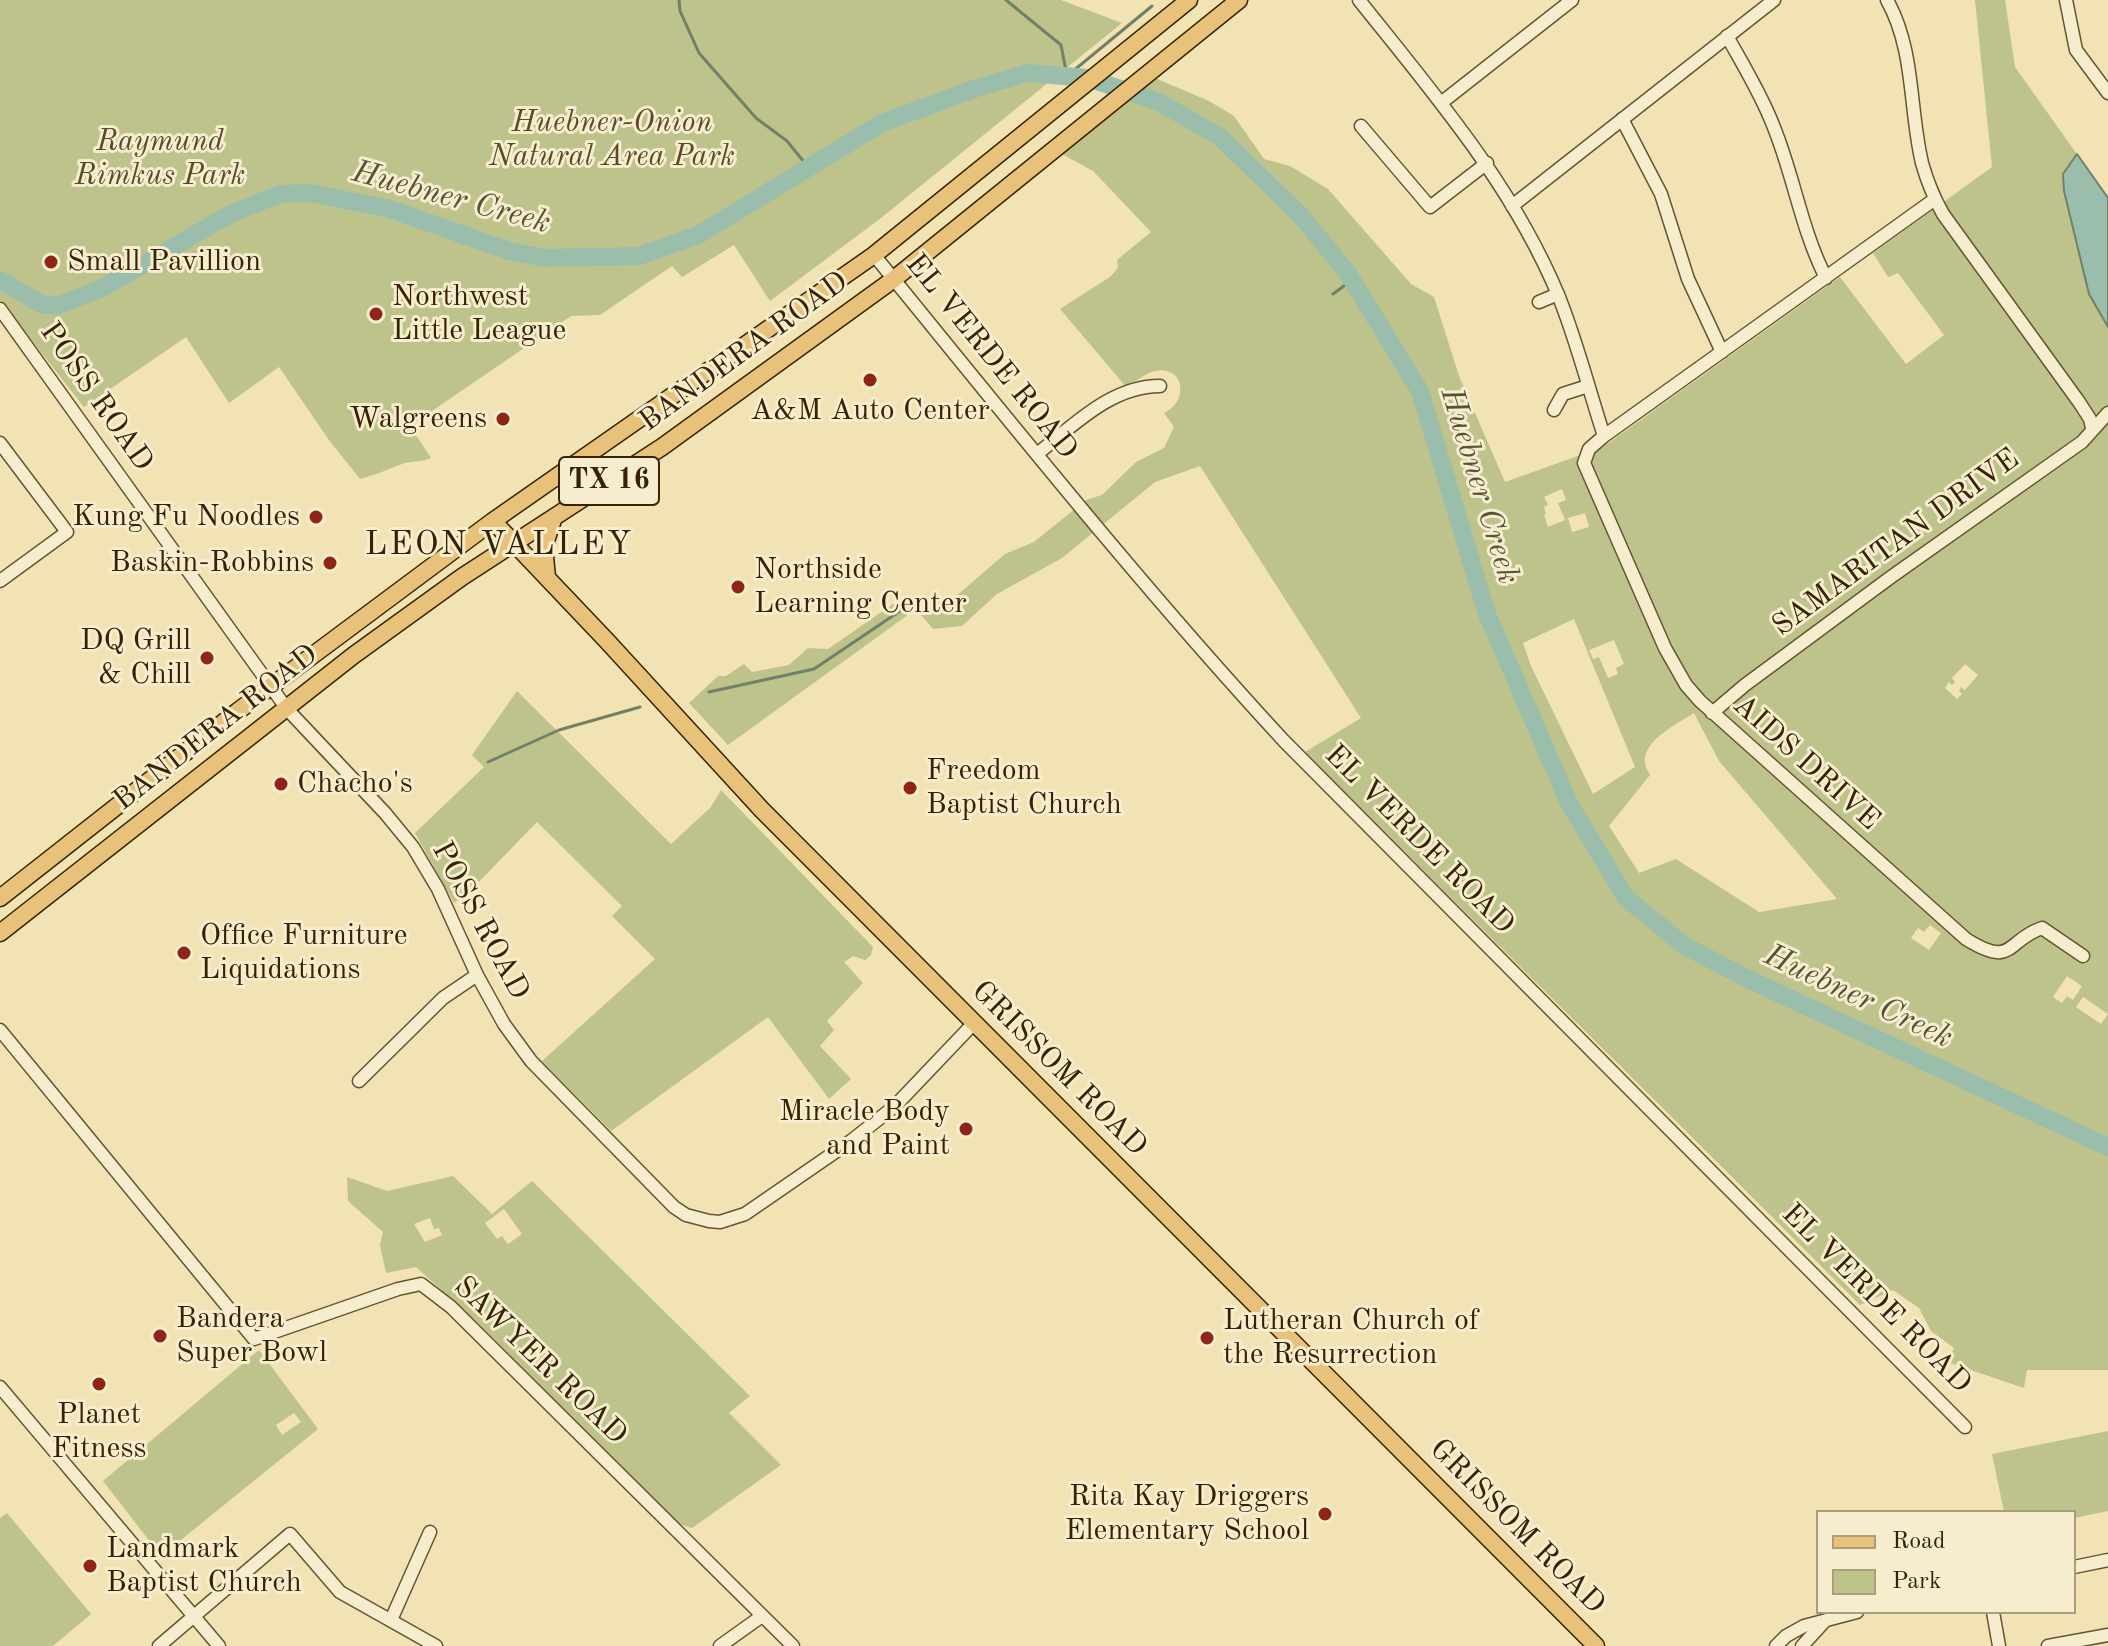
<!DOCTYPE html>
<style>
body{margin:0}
#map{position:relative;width:2108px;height:1646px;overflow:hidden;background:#f1e3b3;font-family:"Old Standard TT",serif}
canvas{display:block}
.legend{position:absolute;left:1816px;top:1510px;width:260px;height:104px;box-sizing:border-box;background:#f6edce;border:2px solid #aa9c7d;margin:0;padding:10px 14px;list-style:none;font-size:24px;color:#372304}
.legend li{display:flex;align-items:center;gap:16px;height:40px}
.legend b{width:40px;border:2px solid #aa9c7d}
</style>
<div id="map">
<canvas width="2108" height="1646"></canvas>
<ul class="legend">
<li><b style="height:10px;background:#e8c27a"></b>Road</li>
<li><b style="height:22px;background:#bdc38b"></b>Park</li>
</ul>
</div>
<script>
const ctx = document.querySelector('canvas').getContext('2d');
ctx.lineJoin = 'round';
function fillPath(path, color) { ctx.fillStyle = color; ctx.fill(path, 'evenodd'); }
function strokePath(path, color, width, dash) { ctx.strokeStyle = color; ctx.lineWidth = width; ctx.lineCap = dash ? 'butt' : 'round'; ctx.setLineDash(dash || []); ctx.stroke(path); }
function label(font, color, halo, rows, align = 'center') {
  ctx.font = font + ' "Old Standard TT",serif'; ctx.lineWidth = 6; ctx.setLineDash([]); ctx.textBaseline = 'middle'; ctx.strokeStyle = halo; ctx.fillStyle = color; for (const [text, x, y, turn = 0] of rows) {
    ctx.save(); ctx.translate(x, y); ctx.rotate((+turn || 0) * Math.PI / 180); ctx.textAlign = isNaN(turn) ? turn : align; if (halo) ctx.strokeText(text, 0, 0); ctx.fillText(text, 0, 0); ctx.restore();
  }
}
fillPath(new Path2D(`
 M0,0H1061L1122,23L881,218L770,301L734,245L682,277L672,266L600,315L571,316L410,426L431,458C422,462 414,461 405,463C390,468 376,475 360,479L329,440L279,367L229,403L186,337L84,407L0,300Z
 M1975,0H2005L2015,67L2108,198V1014L2083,997L2076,1007L2101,1024L2108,1014V1370H2027L2024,1388L1947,1362L1954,1348L1931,1331L1919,1308L1893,1290L1860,1305C1676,1120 1489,937 1305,752L1361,718L1200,466L1155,482L1062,558L997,594L962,626L933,629L916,609L728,745L689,703L718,676H726L744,664L752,672L789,665L808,648L828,649L893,604L910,601L927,602L934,597H955L1005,554L1034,542L1086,500L1102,495L1136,462L1164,448L1174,427L1164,413C1190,401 1184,365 1155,371C1145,373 1135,382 1127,388L1060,309L1110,277L1118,268L1117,260L1151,232L1093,171L1062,154L1155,78L1209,101L1234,116L1264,159L1290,166L1328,189L1411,284L1434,297L1459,376L1505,482L1603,447L1840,277L1906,364L1944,335L1898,273L1888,277L1873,253L1992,167ZM1562,489L1566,500L1558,503L1565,520L1548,527L1544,515L1546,514L1544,507L1548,505L1544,497ZM1585,513L1589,527L1572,532L1568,518ZM1574,619L1635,767L1593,794L1531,666L1523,643ZM1614,640L1624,664L1616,668L1618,674L1608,678L1599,657L1593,659L1589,650ZM1965,664L1978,675L1965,690L1961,687L1959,691L1962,694L1957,699L1945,688L1949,682L1952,685L1955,682L1952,678ZM1694,713L1719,761L1837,899L1759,912L1676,859L1639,873L1609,826L1650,775C1648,771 1645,767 1645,763C1642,740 1679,723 1694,713ZM1930,925L1941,933L1929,950L1911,938L1918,928L1924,932ZM2067,976L2082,986L2073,1000L2067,996L2062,1003L2053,997Z
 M517,691L671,844L711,807L721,790L873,947L871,955L865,960L853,956L844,962L863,983L827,1021L834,1030L820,1046L851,1079L829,1099L768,1017L611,1131L542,1061L655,959L612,916L622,906L537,822L471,890L454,903L415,833L484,767L472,755Z
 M453,1176L492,1214L532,1181L750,1396L729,1413L781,1465L692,1528L679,1524L479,1324L416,1267L386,1273L380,1245L383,1232L348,1201L347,1177L387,1191ZM504,1209L522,1234L508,1244L502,1236L497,1239L485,1223ZM430,1218L434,1229L439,1228L442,1235L425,1242L414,1224Z
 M259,1350L318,1429L161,1556L103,1481ZM294,1413L301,1422L282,1435L276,1425Z
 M2108,1431V1511L2074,1518V1512H2004L1992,1454Z
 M7,1513L91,1614L53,1646H0V1518Z`), '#bdc38b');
const water = new Path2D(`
 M2077,154L2108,198V327L2089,294L2064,191L2063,174Z`);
fillPath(water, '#9bbeac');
strokePath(water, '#738069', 2);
strokePath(new Path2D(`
 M679,0L680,11L699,53L756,118L787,141L808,167
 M1006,0L1061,45L1067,76L1152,6
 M1333,294L1352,280
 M709,692L814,669L903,609H926
 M488,762L559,730L640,707`), '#738069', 3);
strokePath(new Path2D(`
 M0,280L41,304L56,306L101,289L232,213L280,194L310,193L390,209L509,251L546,258L639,256L698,235L882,123L974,89L1027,73L1088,78L1159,102L1220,137L1301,216L1347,272L1420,391L1487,614L1569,803L1626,898L1685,946L1748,979L2108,1147`), '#9bbeac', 18);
const minor = new Path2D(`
 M1359,0C1433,93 1513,185 1559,297C1577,342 1589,390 1604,436
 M1887,0C1915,50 1909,108 1922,163C1927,181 1934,198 1943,214L2079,402L2090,419L2092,428
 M2066,0L2076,50L2108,93
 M1727,36C1743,65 1761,94 1773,125C1794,176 1801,229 1826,278
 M1441,103L1572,0
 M1622,119L1661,194L1688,279L1722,352
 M1361,126L1430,207L1487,163
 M1935,199L1604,436L1589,449L1584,463L1665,648L1686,685L1700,701L1966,939C2014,969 2006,940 2042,928L2083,956
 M1512,206L1774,0
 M874,255C1008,419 1140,585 1284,741L1965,1427
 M1539,302L1558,294
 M0,309L287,709L385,813L413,847L438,889L477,975L504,1024L531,1061L674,1207L686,1215L709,1221L720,1222L745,1214L851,1141L895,1106L974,1023
 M1554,410L1563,394L1588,386
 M0,443L67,532L0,581
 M1037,454C1074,425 1111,386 1160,386
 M1712,713L1745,685L1891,577L2082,442L2108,413
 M0,1030L254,1339L398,1289L421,1284L451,1307L793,1646
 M359,1081L443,998L477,975
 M0,1387L219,1646
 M2074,1567L2108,1560
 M1993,1612L1999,1646
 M391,1620L430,1532
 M159,1646L290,1534L340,1592L436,1646
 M720,1646L762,1616
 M1776,1646L1786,1636L1804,1626L1857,1612
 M1802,1646L1824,1622
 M2048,1646L2108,1635`);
const major = new Path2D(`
 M493,521L607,641L762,810L1596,1646
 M547,577L544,547L554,517
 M0,898L238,711L493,521L874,255L1189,0
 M0,933L354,655L462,577L662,447L894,279L1239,0`);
strokePath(minor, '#665330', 15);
strokePath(major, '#372304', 19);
strokePath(minor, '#f6edce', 12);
strokePath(major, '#e8c27a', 16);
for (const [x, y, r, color] of [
 [51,262,8,"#8f2418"],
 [376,314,8,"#8f2418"],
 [870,380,8,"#8f2418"],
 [503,419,8,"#8f2418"],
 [316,517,8,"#8f2418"],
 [330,563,8,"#8f2418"],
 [738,587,8,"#8f2418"],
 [207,658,8,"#8f2418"],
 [281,784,8,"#8f2418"],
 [910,788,8,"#8f2418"],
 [184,953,8,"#8f2418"],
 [966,1129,8,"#8f2418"],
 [160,1336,8,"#8f2418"],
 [1207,1338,8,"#8f2418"],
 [99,1384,8,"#8f2418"],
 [1325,1514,8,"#8f2418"],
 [90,1566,8,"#8f2418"]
]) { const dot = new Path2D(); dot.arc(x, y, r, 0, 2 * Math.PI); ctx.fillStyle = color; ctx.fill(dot); strokePath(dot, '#f6edce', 3); }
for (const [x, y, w] of [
 [609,481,100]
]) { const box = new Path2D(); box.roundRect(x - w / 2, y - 24, w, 48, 6); ctx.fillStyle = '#f6edce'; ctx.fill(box); strokePath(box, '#372304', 2); }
label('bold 28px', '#372304', null, [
 ["TX 16",609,481]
]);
label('italic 30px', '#584b26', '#f6edce', [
 ["Huebner-Onion",612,123],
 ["Natural Area Park",612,157],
 ["Raymund",160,142],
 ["Rimkus Park",160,176]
]);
label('30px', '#372304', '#f6edce', [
 ["Small Pavillion",67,262],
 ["Northwest",392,297],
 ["Little League",392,331],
 ["A&M Auto Center",870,411,"center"],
 ["Walgreens",487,419,"right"],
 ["Kung Fu Noodles",300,517,"right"],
 ["Baskin-Robbins",314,563,"right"],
 ["Northside",754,570],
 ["Learning Center",754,604],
 ["DQ Grill",191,641,"right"],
 ["& Chill",191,675,"right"],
 ["Freedom",926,771],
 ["Baptist Church",926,805],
 ["Chacho's",297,784],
 ["Office Furniture",200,936],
 ["Liquidations",200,970],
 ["Miracle Body",950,1112,"right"],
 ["and Paint",950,1146,"right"],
 ["Bandera",176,1319],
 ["Super Bowl",176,1353],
 ["Lutheran Church of",1223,1321],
 ["the Resurrection",1223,1355],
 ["Planet",99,1415,"center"],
 ["Fitness",99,1449,"center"],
 ["Rita Kay Driggers",1309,1497,"right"],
 ["Elementary School",1309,1531,"right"],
 ["Landmark",106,1549],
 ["Baptist Church",106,1583]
], 'left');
label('30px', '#372304', '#f6edce', [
 ["BANDERA ROAD",744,352,-36],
 ["EL VERDE ROAD",991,357,51],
 ["POSS ROAD",96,397,55],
 ["SAMARITAN DRIVE",1896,543,-36],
 ["BANDERA ROAD",216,728,-38],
 ["AIDS DRIVE",1806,763,42],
 ["EL VERDE ROAD",1419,840,45],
 ["POSS ROAD",480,921,62],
 ["GRISSOM ROAD",1059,1069,45],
 ["EL VERDE ROAD",1876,1299,45],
 ["SAWYER ROAD",540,1361,44],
 ["GRISSOM ROAD",1517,1527,45]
]);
label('italic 32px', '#555236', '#f6edce', [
 ["Huebner Creek",451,198,15],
 ["Huebner Creek",1479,486,73],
 ["Huebner Creek",1858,997,25]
]);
ctx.letterSpacing = '2px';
label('34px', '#372304', '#f6edce', [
 ["LEON VALLEY",499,545]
]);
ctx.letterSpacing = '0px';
</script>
